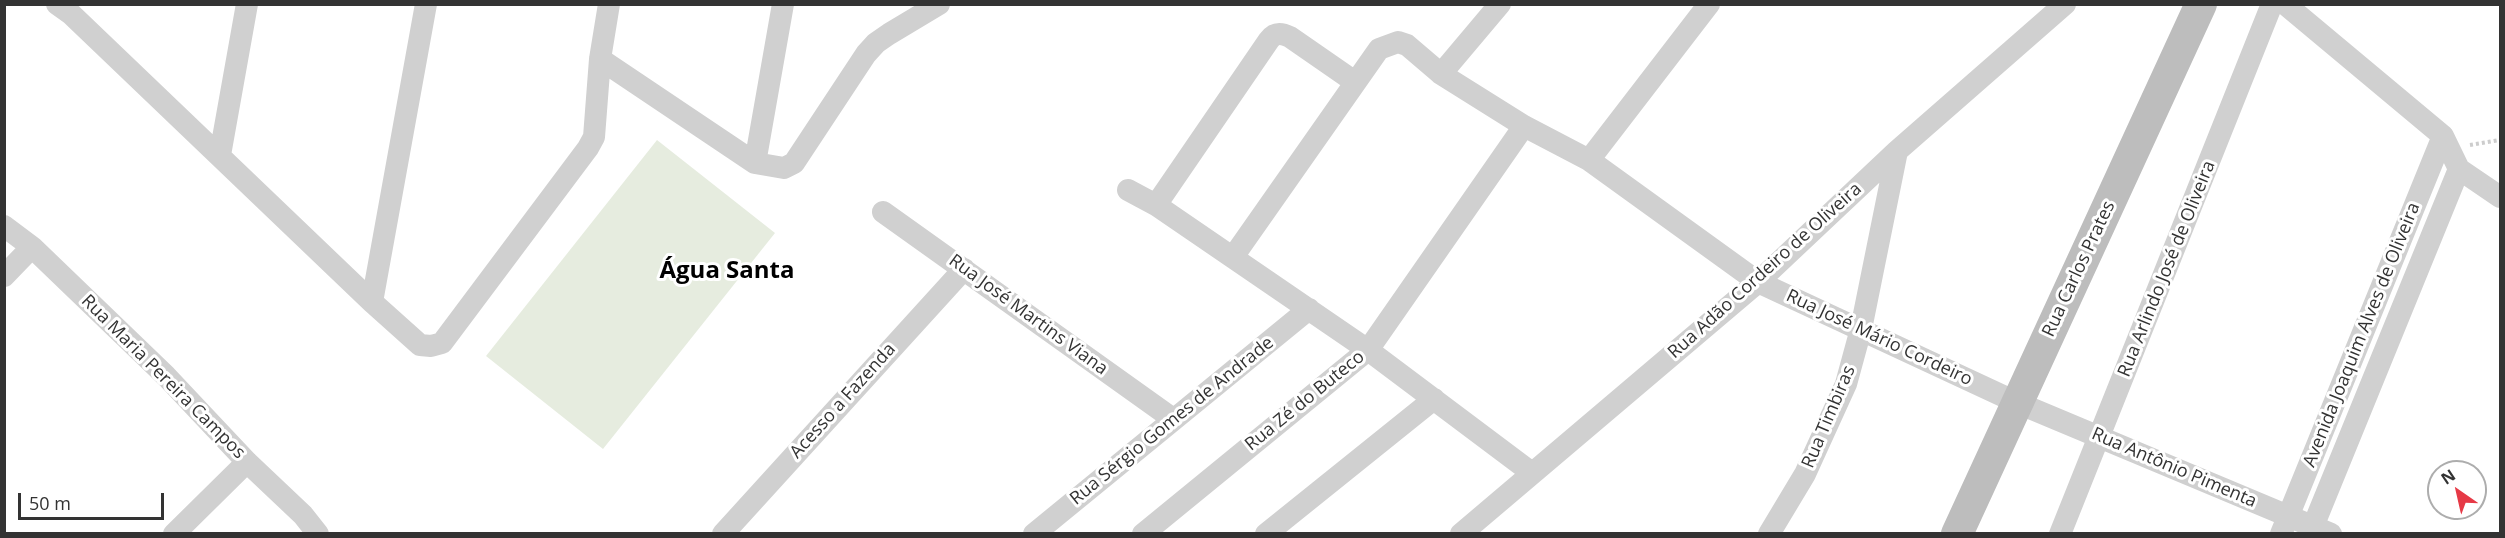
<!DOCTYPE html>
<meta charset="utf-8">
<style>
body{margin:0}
#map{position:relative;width:2505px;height:538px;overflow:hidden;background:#fff;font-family:"Open Sans",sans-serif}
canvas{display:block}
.frame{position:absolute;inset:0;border:6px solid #333;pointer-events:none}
.north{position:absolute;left:2427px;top:460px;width:60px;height:60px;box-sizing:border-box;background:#fff;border:2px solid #adadad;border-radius:50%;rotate:326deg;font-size:16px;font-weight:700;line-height:24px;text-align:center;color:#333}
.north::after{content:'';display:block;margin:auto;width:21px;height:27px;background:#e63946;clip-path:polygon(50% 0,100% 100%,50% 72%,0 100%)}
.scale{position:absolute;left:18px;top:493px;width:146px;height:27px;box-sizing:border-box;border:3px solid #333;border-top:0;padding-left:8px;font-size:18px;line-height:21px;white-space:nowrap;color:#333;-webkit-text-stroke:4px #fff;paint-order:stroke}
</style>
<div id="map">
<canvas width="2505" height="538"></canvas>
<div class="frame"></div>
<div class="north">N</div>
<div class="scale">50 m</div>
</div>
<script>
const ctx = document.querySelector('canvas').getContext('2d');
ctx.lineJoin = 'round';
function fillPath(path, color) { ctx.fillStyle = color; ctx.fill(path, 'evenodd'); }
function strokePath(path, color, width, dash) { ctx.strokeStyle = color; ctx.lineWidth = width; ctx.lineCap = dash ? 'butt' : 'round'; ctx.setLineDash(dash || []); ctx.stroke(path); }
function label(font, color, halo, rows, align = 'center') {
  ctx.font = font + ' "Open Sans",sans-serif'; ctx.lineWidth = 6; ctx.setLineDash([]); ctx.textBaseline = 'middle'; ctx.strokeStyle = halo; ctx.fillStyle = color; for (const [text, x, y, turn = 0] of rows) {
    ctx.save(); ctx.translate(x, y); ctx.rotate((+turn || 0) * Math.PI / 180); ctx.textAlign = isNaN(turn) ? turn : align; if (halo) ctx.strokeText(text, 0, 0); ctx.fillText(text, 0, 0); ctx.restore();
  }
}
fillPath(new Path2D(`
 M657,140L775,233L603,449L486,356Z`), '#e6ecdf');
strokePath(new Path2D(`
 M2470,145L2500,140`), '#cdcdcd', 4, [3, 3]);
strokePath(new Path2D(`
 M57,4L71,14L372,302L420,345L431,346L442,343L588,148L594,137L600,59L609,4
 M2285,4L2443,136L2459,169L2500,197
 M600,59L755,163L784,168L794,163L866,54L876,43L889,34L939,4
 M1441,74L1500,4
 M220,155L247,4
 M1589,160L1709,4
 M755,163L783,4
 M1128,190L1156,205L1368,350L1532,473
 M1156,205L1269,40C1275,32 1282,33 1290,37L1355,82
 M883,212L1173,419
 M4,226L32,247L166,376L247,462L303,515L318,534
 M1233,257L1379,49L1398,42L1407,45L1441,74L1524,126L1589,160L1758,282L2018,403L2331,534
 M4,276L32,247
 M372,302L426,4
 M174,534L247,462
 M723,534L964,269
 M1034,534L1309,309
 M1143,534L1368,350L1524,126
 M1266,534L1434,399
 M1461,534L1758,282L1897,151L2065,4
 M1769,534L1805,474L1846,384L1861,329L1897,151
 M2060,534L2272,4
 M2281,534L2443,136
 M2310,534L2459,169`), '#d0d0d0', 22);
strokePath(new Path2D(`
 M1957,534L2201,4`), '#bdbdbd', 32);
label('18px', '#333', '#fff', [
 ["Rua Carlos Prates",2079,269,-65],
 ["Rua Arlindo José de Oliveira",2167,269,-68],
 ["Rua Adão Cordeiro de Oliveira",1765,271,-42],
 ["Rua José Martins Viana",1028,315,36],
 ["Avenida Joaquim Alves de Oliveira",2362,335,-68],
 ["Rua José Mário Cordeiro",1879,338,25],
 ["Rua Maria Pereira Campos",163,377,45],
 ["Acesso a Fazenda",843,401,-48],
 ["Rua Zé do Buteco",1305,401,-39],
 ["Rua Timbiras",1829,417,-67],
 ["Rua Sérgio Gomes de Andrade",1172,421,-39],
 ["Rua Antônio Pimenta",2174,468,23]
]);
label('bold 24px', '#000', '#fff', [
 ["Água Santa",727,271]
]);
</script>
